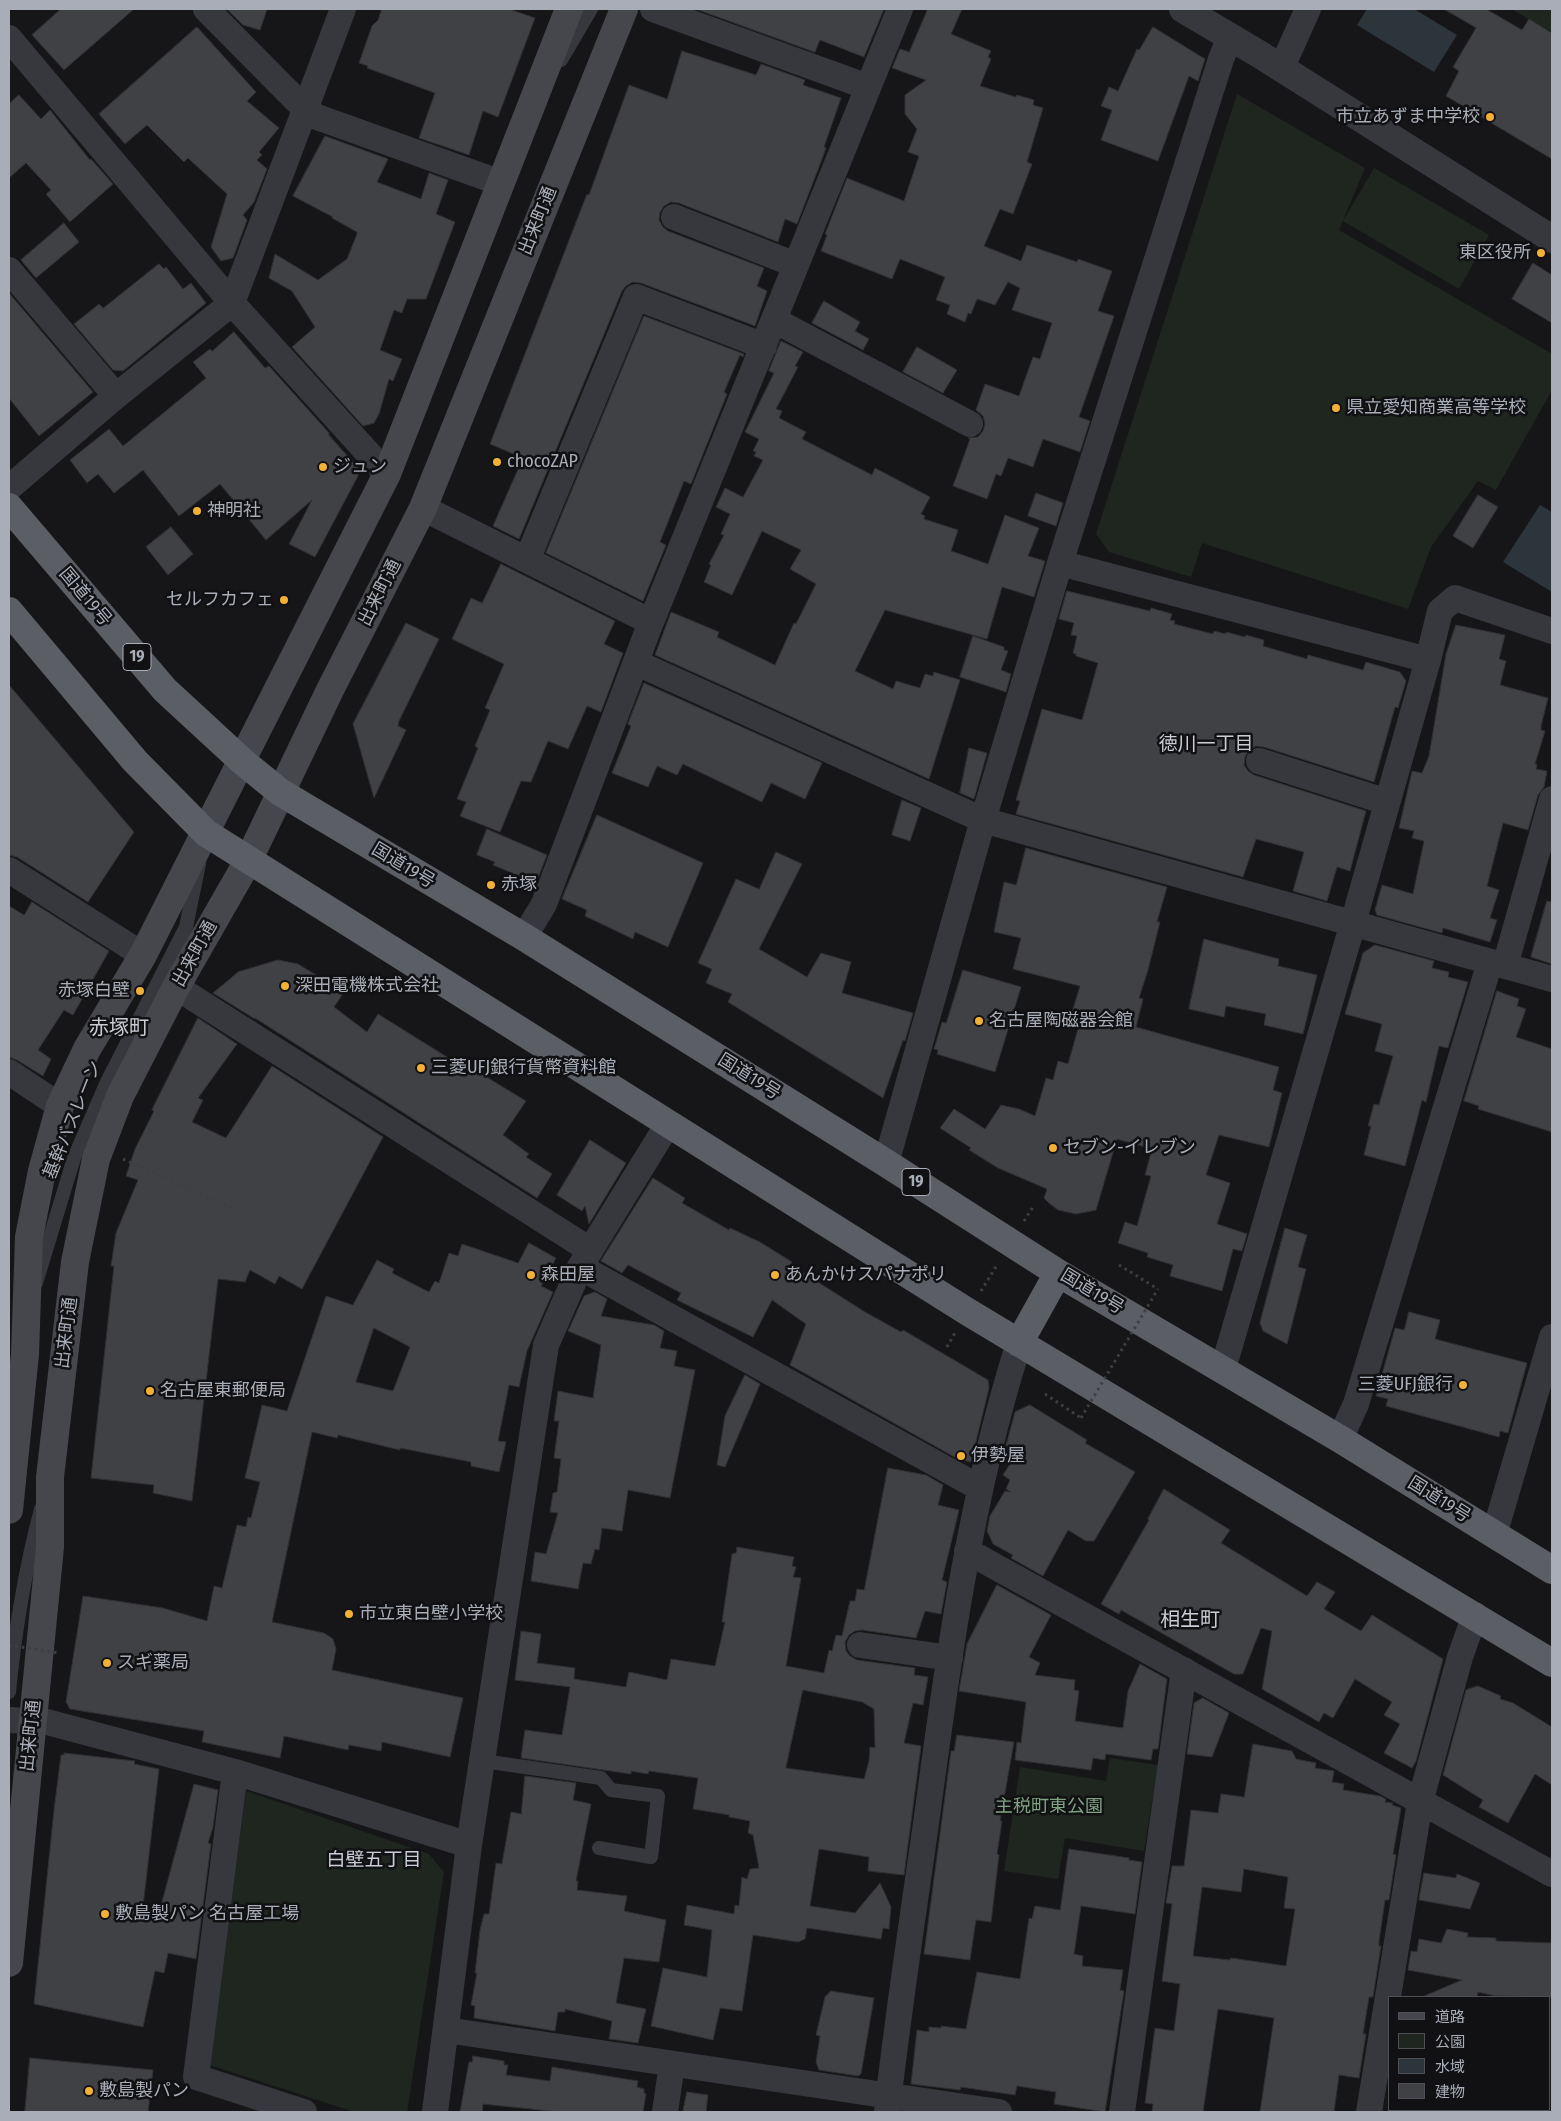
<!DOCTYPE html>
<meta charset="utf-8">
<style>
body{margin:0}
#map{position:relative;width:1561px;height:2121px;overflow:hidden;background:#161618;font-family:"Fira Sans Condensed","Noto Sans JP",sans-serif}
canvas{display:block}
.frame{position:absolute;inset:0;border:10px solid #a8adb8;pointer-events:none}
.legend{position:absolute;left:1388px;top:1996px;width:162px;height:115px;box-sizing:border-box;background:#111113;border:1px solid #4d4f55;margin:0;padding:6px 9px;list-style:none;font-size:15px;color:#a8adb8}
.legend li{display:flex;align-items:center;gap:10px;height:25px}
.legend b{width:25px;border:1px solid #4d4f55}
</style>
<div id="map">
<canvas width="1561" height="2121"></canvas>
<div class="frame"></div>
<ul class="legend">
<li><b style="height:6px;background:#45474d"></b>道路</li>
<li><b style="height:14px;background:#1e261f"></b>公園</li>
<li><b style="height:14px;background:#2c353c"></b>水域</li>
<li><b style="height:14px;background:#404145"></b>建物</li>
</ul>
</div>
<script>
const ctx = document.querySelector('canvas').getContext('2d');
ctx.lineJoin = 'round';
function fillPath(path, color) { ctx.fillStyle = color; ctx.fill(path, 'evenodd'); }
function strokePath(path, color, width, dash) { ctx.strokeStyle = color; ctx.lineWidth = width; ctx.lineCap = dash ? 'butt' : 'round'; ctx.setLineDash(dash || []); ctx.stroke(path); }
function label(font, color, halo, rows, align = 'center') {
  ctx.font = font + ' "Fira Sans Condensed","Noto Sans JP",sans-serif'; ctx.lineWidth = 5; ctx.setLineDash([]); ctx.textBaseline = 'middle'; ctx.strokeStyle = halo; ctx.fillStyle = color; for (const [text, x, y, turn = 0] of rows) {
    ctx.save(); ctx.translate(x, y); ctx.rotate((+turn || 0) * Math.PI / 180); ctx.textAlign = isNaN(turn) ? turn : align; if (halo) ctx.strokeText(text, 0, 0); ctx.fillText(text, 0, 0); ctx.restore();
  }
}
fillPath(new Path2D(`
 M1511,9H1552V32Z
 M1237,94L1365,168L1339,230L1552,354V390L1496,490L1478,481L1431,547L1408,609L1202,543L1191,577L1109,552L1096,534Z
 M1374,168L1489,235L1459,289L1343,221Z
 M1110,1758L1158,1765L1144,1851L1065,1838L1058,1879L1004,1871L1020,1767L1106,1781Z
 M246,1791L429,1854L444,1872L407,2112H354L210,2065Z`), '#1e261f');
fillPath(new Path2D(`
 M1367,9H1414L1457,35L1434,72L1357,25Z
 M1540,505L1552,512V592L1503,562Z`), '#2c353c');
const building = new Path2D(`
 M61,9H134L64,70L32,35Z
 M227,9H267L260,30L243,25Z
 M382,9H509L535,18L498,117L483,111L469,155L419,138L435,93L367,68L368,66L359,63L372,26L378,20Z
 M696,9H884L864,57L820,40L815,52Z
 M928,9H962L951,34L991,51L988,57L991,59L980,86L1016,97L1017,95L1034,100L1033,105L1043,108L1027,162L1032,164L1013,214L1000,209L984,246L1021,261L1027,245L1077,262L1078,259L1112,271L1098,311L1114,316L1079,417L1090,421L1080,452L1043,439L1033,467L1008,458L1001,476L996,474L987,499L953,486L970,439L968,438L978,437L983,431L985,424L983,416L976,410L985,384L1019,396L1033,357L1040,359L1052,323L1012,310L1020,288L1008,282L995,305L977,299L971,314L968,313L965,322L947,314L950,305L936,300L945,277L900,259L892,279L821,251L827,235L825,234L847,178L904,201L919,156L908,152L917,129L905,114V95L926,80L892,68L900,49L909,52Z
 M1444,9H1486L1522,30L1529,19L1552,33V159L1446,96L1459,71L1453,67L1476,28Z
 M197,27L256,92L247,101L279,128L259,152L262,155L257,160L267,169L254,202L243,215L247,220L233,258L221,261L211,247L227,194L188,158L184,162L147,125L125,144L99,114Z
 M1153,27L1205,59L1198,81L1189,76L1158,161L1101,140L1112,110L1101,106L1109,87L1118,91L1137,49L1139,50Z
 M682,51L756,75L761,64L805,80L803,85L841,98L824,147L826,148L819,167L797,224L785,219L778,242L679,203L671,202L664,206L660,212L659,220L663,227L668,231L764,268L757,286L767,291L755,326L641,283L633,282L626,286L622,291L519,539L493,526L523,458L490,444L587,194L589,195L629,85L667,99Z
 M19,95L41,119L50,110L90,160L91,159L113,184L70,222L46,194L51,190L26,163L9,178V104Z
 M325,136L388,159L377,182L421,199L429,173L448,180L436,214L455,222L426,299H407L402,313L394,310L380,350L402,359L393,381L389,379L379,414L374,423L363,426L292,347L315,327L292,291L269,278L275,254L318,280L347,259L357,234V232L332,218L333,217L293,196Z
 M64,223L79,242L36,278L21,260Z
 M1533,263L1552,275V323L1512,299Z
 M159,264L164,269L166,267L183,289L191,283L206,303L123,371L113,370L74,324L99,304L103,308Z
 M9,293L93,392L39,436L9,398Z
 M824,301L860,322L855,331L869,339L863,350L812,323Z
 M644,316L744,354L743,357L740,355L724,392L727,394L691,484L684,481L660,542L666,545L643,601L546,553Z
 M234,332L265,368L269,366L330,434H328L359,469L358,476L315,557L289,544L312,500L266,540L220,484L179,516L143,470L114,493L98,474L87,483L70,460L109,429L123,446L206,378L193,362L210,349L212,351Z
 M781,341L803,352L795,366L798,367L776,409L782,411L779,418L806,432L802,439L872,475L875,468L930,497L921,514L925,516L924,519L958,530L951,551L988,564L1005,515L1039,528L1028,556L1045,561L1034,597L1002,587L987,639L885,610L855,671L893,689L896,681L920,688L925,674L933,676L934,672L960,680L929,779L655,655L671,612L719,632L717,637L775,665L794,623L796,624L816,584L790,569L801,550L762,531L732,595L704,582L711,565L709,564L724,535L721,534L730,514L716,507L725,488L743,497L763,460L754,456L756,452L753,451L759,439L745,432L774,373L769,371Z
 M917,347L957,370L943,393L903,372Z
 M1036,493L1063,503L1056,526L1028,516Z
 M1478,495L1498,507L1473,548L1453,536Z
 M171,527L193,554L168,575L146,547Z
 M501,564L615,621L604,644L623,653L601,712L587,706L568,749L548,741L531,782L521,781L500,832L460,816L466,802L457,799L478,748L475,746L490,710L485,708L504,664L452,639L471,598L482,603Z
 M1067,591L1150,611L1151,608L1172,614L1170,620L1175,621L1174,624L1213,634L1214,631L1226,634V632L1245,637L1246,635L1264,640L1263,646L1307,659L1308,655L1363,670L1366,662L1400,672L1406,681L1398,708L1395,707L1374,782L1264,747L1256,746L1249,750L1245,757L1244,765L1248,771L1254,775L1366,811L1350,871L1337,867L1327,901L1293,891L1304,852L1256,839L1243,877L1016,814L1020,801L1016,800L1042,709L1082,720L1098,663L1076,656V654L1073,653L1077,636L1071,635L1074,623L1059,619Z
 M406,623L439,639L399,721L398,726L406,730L374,798L353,724Z
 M1456,625L1505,635L1499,659L1506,661L1500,685L1548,698L1541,726V730L1545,731L1535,764H1537L1536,769L1547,771L1544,787L1538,795L1528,830L1503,823L1487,886L1499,890L1490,918L1497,920L1490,942L1443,928L1442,933L1377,915L1375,910L1382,885L1413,894L1424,841L1412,838L1414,831L1399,828L1412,771L1422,773L1429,756L1446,654Z
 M973,636L1004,647V650L1008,651L1001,670L1011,674L1006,692L960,677Z
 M644,683L822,763L805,799L771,783L762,802L683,764L677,775L657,766L648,787L612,773L631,726L628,724Z
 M9,685L134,832L88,902L17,857L9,855Z
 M969,748L987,753L974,799L960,793Z
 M902,800L921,808L910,841L892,835Z
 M597,815L703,863L668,947L635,932L633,939L585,916L587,910L562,899Z
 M487,829L547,855L536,883L493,865L495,862L477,855Z
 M1026,848L1167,887L1157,922H1160L1148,970L1139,998L1143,999L1136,1027L1279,1067L1273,1090L1282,1093L1269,1147L1219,1135L1206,1175L1230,1183L1217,1224L1247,1234L1242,1251L1233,1249L1222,1291L1170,1276L1173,1265L1147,1257L1148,1253L1118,1243L1125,1222L1137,1226L1151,1176L1145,1175L1152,1149L1117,1139L1096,1210L1076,1214L1058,1210L1050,1204L1044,1198L1047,1189L998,1168L969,1150L971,1148L940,1128L954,1109L985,1129L1001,1105L1019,1109L1035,1116L1046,1078L1053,1080L1058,1061L1068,1064L1080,1022L1070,1019L1080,986L1013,969L1021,938L994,932L1004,882L1016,885Z
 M776,852L802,864L759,949L807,977L821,953L851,962L842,993L913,1013L905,1041L903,1040L883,1098L728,1002L732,994L706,983L712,969L698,963L736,879L759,889Z
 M1547,901L1552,902V964L1531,957Z
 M32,902L109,951L73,1015L64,1010L38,1050L51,1059L43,1076L17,1060L9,1057V906L24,915Z
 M1204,939L1279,959L1278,966L1317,975L1303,1034L1264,1025L1266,1014L1226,1006L1224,1017L1189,1009Z
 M1375,945L1434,961L1432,968L1449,972L1448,977L1468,982L1448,1048L1439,1046L1426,1102L1422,1100L1405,1166L1364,1155L1371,1126H1368L1374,1104L1379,1105L1393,1056L1375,1051L1382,1024L1345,1014L1363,953Z
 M278,960L298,964L344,992L334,1007L367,1032L378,1014L463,1067L465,1064L526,1101L503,1135L529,1154L526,1157L552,1174L537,1198L255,1018V1019L213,993L238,972Z
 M963,970L1021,987L995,1072L937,1054L938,1050L934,1049L942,1022L946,1023Z
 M1497,991L1519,999L1517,1006L1526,1009L1516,1037L1552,1049V1132L1478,1109L1479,1106L1464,1101Z
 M198,1018L237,1044L198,1098L203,1100L192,1122L226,1138L272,1066L383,1137L302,1289L279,1276L275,1284L250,1270L245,1282L218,1279L192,1501L153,1493L154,1485L91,1478L114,1266H111L116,1233L138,1180L126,1176L135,1149L154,1111L152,1110Z
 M590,1140L626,1163L589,1224L585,1206L582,1211L557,1195Z
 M653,1178L685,1198L682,1203L729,1230L730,1228L760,1242L792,1262L791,1265L865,1312L901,1332L903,1330L988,1380L989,1388L971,1462L958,1459L790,1365L806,1324L772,1300L753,1337L677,1300L681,1293L628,1265L622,1273L601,1261Z
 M1285,1228L1307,1235L1298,1267L1306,1269L1287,1344L1263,1331L1260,1323Z
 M529,1243L556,1258L541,1286L553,1292L527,1351L519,1387L509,1385L498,1441L506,1442L499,1472L471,1466V1462L400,1448V1450L338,1435L337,1438L312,1432L272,1622L324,1633L333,1639L336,1649L332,1670L463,1698L450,1757L382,1742L381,1751L349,1745L348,1750L284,1736L280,1758L202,1742L204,1731L70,1709L66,1702L83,1596L163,1608L207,1621L214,1586L222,1588L237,1525L246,1527L248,1517L251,1518L260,1482L245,1478L262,1405L287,1411L326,1296L353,1305L377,1260L394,1269L392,1273L429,1292L435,1281L439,1283L449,1253L458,1256L462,1244L518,1263ZM374,1328L410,1347L393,1391L356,1382Z
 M595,1292L607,1299L601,1316L654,1325L664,1331L660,1348L677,1351L674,1366L695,1370L670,1498L628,1490L622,1531L602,1528L599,1550L595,1549L591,1564L583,1563L578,1589L531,1581L535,1552L546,1554L558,1513L550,1512L553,1493L557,1492L561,1459L554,1458L559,1421H554L558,1391L593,1398L601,1345L568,1331L584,1296Z
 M1409,1312L1440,1320L1435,1339L1527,1363L1508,1433L1500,1431L1499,1437L1386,1406L1388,1399L1376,1396L1395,1328L1404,1330Z
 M745,1375L760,1384L725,1467L717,1465L725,1416Z
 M1030,1405L1087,1440L1085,1443L1135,1472L1094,1541H1086L1068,1530L1043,1576L1011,1558L1013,1555L993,1544L987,1531L990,1516L1005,1491L1011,1492L1006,1489L1010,1480L1003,1475L1015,1456L1005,1449L1015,1412Z
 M888,1468L926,1475L943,1485L938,1505L959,1510L942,1580L947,1582L941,1614L925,1611L916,1638L862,1630L855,1631L849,1635L845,1642L846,1651L850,1656L857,1660L915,1668L914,1675L928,1677L923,1705L913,1703L904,1743L921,1746L904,1875L868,1871L869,1857L819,1849L810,1906L855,1913L880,1883L891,1907L889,1929L883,1928L881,1939L807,1928L805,1939L798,1942L753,1935L742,2011L720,2008L713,2040L651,2026L663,1968L707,1977L712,1930L684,1925L687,1905L734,1914L735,1905L739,1906L742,1877L747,1879L750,1869L759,1868L753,1835L748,1833L750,1821L729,1817V1815L693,1809L698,1778L649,1771L648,1774L631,1771V1774L521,1758L525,1730L562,1735L570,1687L515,1680L521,1631L541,1634L537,1663L575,1668L574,1679L626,1687L629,1672L667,1680L671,1659L715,1666L725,1622H722L732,1554L736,1553L737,1547L794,1557L792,1566L796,1567L793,1577L801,1578L786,1666L824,1673L829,1650L832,1651L836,1635L842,1636L850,1601H855L857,1589L864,1590ZM803,1690L862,1702L874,1709L875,1748L870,1747L869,1761L864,1779L786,1768Z
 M1164,1489L1230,1530L1221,1543L1307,1596L1317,1582L1335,1592L1324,1609L1361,1631L1372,1615L1443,1659L1416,1761L1412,1768L1384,1753L1400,1724L1384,1715L1392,1702L1355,1679L1333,1718L1324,1713L1319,1722L1262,1689L1272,1631L1261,1628L1243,1674H1234L1121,1610L1119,1614L1101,1604L1149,1520L1148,1519Z
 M997,1585L1051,1615L1029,1657L1040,1663L1035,1675L1075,1680L1074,1690L1079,1691L1075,1721L1123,1728L1128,1691L1140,1664L1167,1679L1158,1749H1153L1151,1760L1106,1754L1105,1760L1093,1758L1091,1770L1015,1760L1017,1742L1021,1743L1026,1702L959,1691L967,1644Z
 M1478,1686L1501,1696L1500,1699L1513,1703L1552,1727V1785L1535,1774L1508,1823L1479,1807L1483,1800L1443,1775L1466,1690Z
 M1203,1698L1229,1713L1212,1757L1187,1754L1194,1703Z
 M957,1735L1014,1742L1000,1821H1002L997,1854L999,1855L991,1922L976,1920L970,1960L924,1954L951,1751H954Z
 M1253,1744L1292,1751L1296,1759L1316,1763L1315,1768L1334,1771L1332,1782L1344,1784L1343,1790L1380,1796L1386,1799L1385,1802L1393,1803L1392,1805L1401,1808L1393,1854L1396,1855L1389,1900H1385L1379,1941V1946H1381L1373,1997H1369L1363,2034H1366L1359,2078L1339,2075L1334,2112H1260L1274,2018L1218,2009L1203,2112H1152L1153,2104L1145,2103L1155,2028L1174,2031L1180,1984L1162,1981L1172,1904L1166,1903L1172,1866H1184L1191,1810L1218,1813L1221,1794L1244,1797ZM1244,1869L1288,1877L1284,1908L1295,1909L1286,1966L1231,1958L1230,1960L1193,1956L1202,1887L1241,1892Z
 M64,1753L135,1761L134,1764L159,1769L143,1906L160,1909L194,1784L218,1790L213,1827L208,1843L211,1844L196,1959L168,1953L164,1973L155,1971L143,2027L34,2004L54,1810L61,1755H64Z
 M525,1776L576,1783L573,1800L591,1804L576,1881H578L577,1890L627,1896L624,1911L666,1920L659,1962L624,1958L616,2003L646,2009L638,2043L609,2039L612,2021L565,2009V2012H558L555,2031L474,2018L475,2006L471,2005L477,1973H475L480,1930L484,1914H489L496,1863L502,1864L511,1812L521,1814Z
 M1069,1849L1129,1858V1860L1142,1862L1135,1914L1081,1906L1074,1954L1083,1956L1082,1966L1123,1970L1120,1990L1124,1991L1105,2112L1054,2104L1056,2092L1017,2086L1015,2095L961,2087L960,2090L911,2084L917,2030L929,2032V2027L941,2028V2026L966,2029L977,1972L1020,1979L1029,1918L1032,1919L1035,1906L1060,1910Z
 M1424,1873L1456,1878L1457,1874L1480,1883L1470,1909L1419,1900Z
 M1447,1929L1468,1933L1467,1937L1496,1938V1941L1552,1943V1997L1495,1996L1478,1992L1477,1997H1422L1462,1980L1408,1970L1411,1951L1417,1952L1419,1939L1441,1943Z
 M831,1991L874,1998L861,2074L858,2076L819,2070L816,2062L820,2036L816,2035L825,1997Z
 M473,2056L504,2061V2065H508L506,2075L550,2081L552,2067L638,2081L637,2087L644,2089V2093L646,2094L643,2112H560L483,2104L482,2112H460L469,2062H472Z
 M30,2058L153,2070L148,2112H25Z
 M687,2092L708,2095L706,2112H683Z`);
fillPath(building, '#404145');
strokePath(building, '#303034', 1);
strokePath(new Path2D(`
 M123,1159L232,1208
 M1024,1221L1033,1207
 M1119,1265L1158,1289
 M981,1291L997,1265
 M947,1347L955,1333
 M1045,1394L1081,1418`), '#3d3f44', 3, [2.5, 4]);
strokePath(new Path2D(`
 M561,60L591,9
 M36,1283L74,1158L106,1084L186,927L199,864
 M9,1692C15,1630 25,1570 41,1509
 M483,1761L601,1778L611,1790L658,1796L651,1857L599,1848`), '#37383d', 14);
strokePath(new Path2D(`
 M206,9L305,109L317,117L501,183
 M653,9L868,87
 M9,38L232,303L387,474
 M1281,69L1308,9
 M674,217L796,265
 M9,270L116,396
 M774,320L970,424
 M9,488L116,396L232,303L343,9
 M423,508L651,622
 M527,560L636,297L764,346
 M1060,563L1428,660
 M637,663L983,820L1552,979
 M1259,761L1387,802
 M9,870L143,955
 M524,937L544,904L651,622L900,9
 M1505,966L1552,799
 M176,987L590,1250
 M9,1072L60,1106
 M886,1163L983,820L1060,563L1221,59L1230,37
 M580,1267L980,1488
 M1223,1369L1353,923L1428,660L1440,611L1455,598L1552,631
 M1340,1439L1356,1404L1490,962
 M1494,1535L1552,1337
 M967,1551L1552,1874
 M860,1645L950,1658
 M9,1720L47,1722L235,1772L469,1845
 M235,1772L196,2077L304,2112
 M446,2030L999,2112
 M435,2112L469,1845L546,1345L580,1267L668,1124
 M665,2112L672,2064
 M887,2112C898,2011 914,1910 928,1809C949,1652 971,1494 1019,1343
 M1122,2112L1184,1670
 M1369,2112L1420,1802L1460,1657L1475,1615`), '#37383d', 26);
strokePath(new Path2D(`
 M1183,9L1259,54L1552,239`), '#37383d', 28);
strokePath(new Path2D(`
 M9,1510L25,1354L29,1237L42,1171L60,1106L87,1049L143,955L387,474L569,9
 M9,1963L50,1547V1477L75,1262L96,1159L120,1096L176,987L248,861L330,690L423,508L624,9`), '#45474d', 28);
strokePath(new Path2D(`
 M9,507L165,690L242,761L280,792L524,937L886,1163L1058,1273L1340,1439L1552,1570
 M9,611L135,761L206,833L968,1312L1552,1663
 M1019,1343L1058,1273`), '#5b5e65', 28);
strokePath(new Path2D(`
 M1081,1418L1158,1289
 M9,1645L59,1653`), '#3d3f44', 3, [2.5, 4]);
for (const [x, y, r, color] of [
 [1490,117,5,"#f2b134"],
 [1541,253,5,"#f2b134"],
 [1336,408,5,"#f2b134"],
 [497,462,5,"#f2b134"],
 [323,467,5,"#f2b134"],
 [197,511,5,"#f2b134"],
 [284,600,5,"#f2b134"],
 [491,885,5,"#f2b134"],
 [285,986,5,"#f2b134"],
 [140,991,5,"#f2b134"],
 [979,1021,5,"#f2b134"],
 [421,1068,5,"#f2b134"],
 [1053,1148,5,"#f2b134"],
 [531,1275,5,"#f2b134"],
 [775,1275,5,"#f2b134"],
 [1463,1385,5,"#f2b134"],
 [150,1391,5,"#f2b134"],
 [961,1456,5,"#f2b134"],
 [349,1614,5,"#f2b134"],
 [107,1663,5,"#f2b134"],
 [105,1914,5,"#f2b134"],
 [89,2091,5,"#f2b134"]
]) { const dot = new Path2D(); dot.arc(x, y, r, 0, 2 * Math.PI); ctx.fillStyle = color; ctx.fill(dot); strokePath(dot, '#111113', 2); }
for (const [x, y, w] of [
 [137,657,28],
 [916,1182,28]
]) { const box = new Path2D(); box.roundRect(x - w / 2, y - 13.5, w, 27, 4); ctx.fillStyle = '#111113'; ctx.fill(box); strokePath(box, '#a8adb8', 1); }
label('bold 16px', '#a8adb8', null, [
 ["19",137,657],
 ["19",916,1182]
]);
label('18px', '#a8adb8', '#111113', [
 ["市立あずま中学校",1480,117,"right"],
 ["東区役所",1531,253,"right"],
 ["県立愛知商業高等学校",1346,408],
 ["chocoZAP",507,462],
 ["ジュン",333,467],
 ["神明社",207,511],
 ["セルフカフェ",274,600,"right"],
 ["赤塚",501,885],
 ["深田電機株式会社",295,986],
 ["赤塚白壁",130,991,"right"],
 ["名古屋陶磁器会館",989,1021],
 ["三菱UFJ銀行貨幣資料館",431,1068],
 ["セブン-イレブン",1063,1148],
 ["森田屋",541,1275],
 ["あんかけスパナポリ",785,1275],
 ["三菱UFJ銀行",1453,1385,"right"],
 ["名古屋東郵便局",160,1391],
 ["伊勢屋",971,1456],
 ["市立東白壁小学校",359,1614],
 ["スギ薬局",117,1663],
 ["敷島製パン 名古屋工場",115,1914],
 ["敷島製パン",99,2091]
], 'left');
label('18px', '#a8adb8', '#111113', [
 ["出来町通",538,221,-68],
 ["出来町通",380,593,-63],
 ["国道19号",85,597,50],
 ["国道19号",403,866,31],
 ["出来町通",195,954,-61],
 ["国道19号",749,1077,32],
 ["基幹バスレーン",73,1120,-68],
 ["国道19号",1092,1292,31],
 ["出来町通",67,1333,-83],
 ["国道19号",1439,1500,32],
 ["出来町通",31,1736,-84]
]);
label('18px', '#7fa381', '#111113', [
 ["主税町東公園",1049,1807]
]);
label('19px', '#c9ccd4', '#111113', [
 ["徳川一丁目",1206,745],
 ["白壁五丁目",374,1861]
]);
label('20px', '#c9ccd4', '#111113', [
 ["赤塚町",119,1028],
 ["相生町",1190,1620]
]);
</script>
